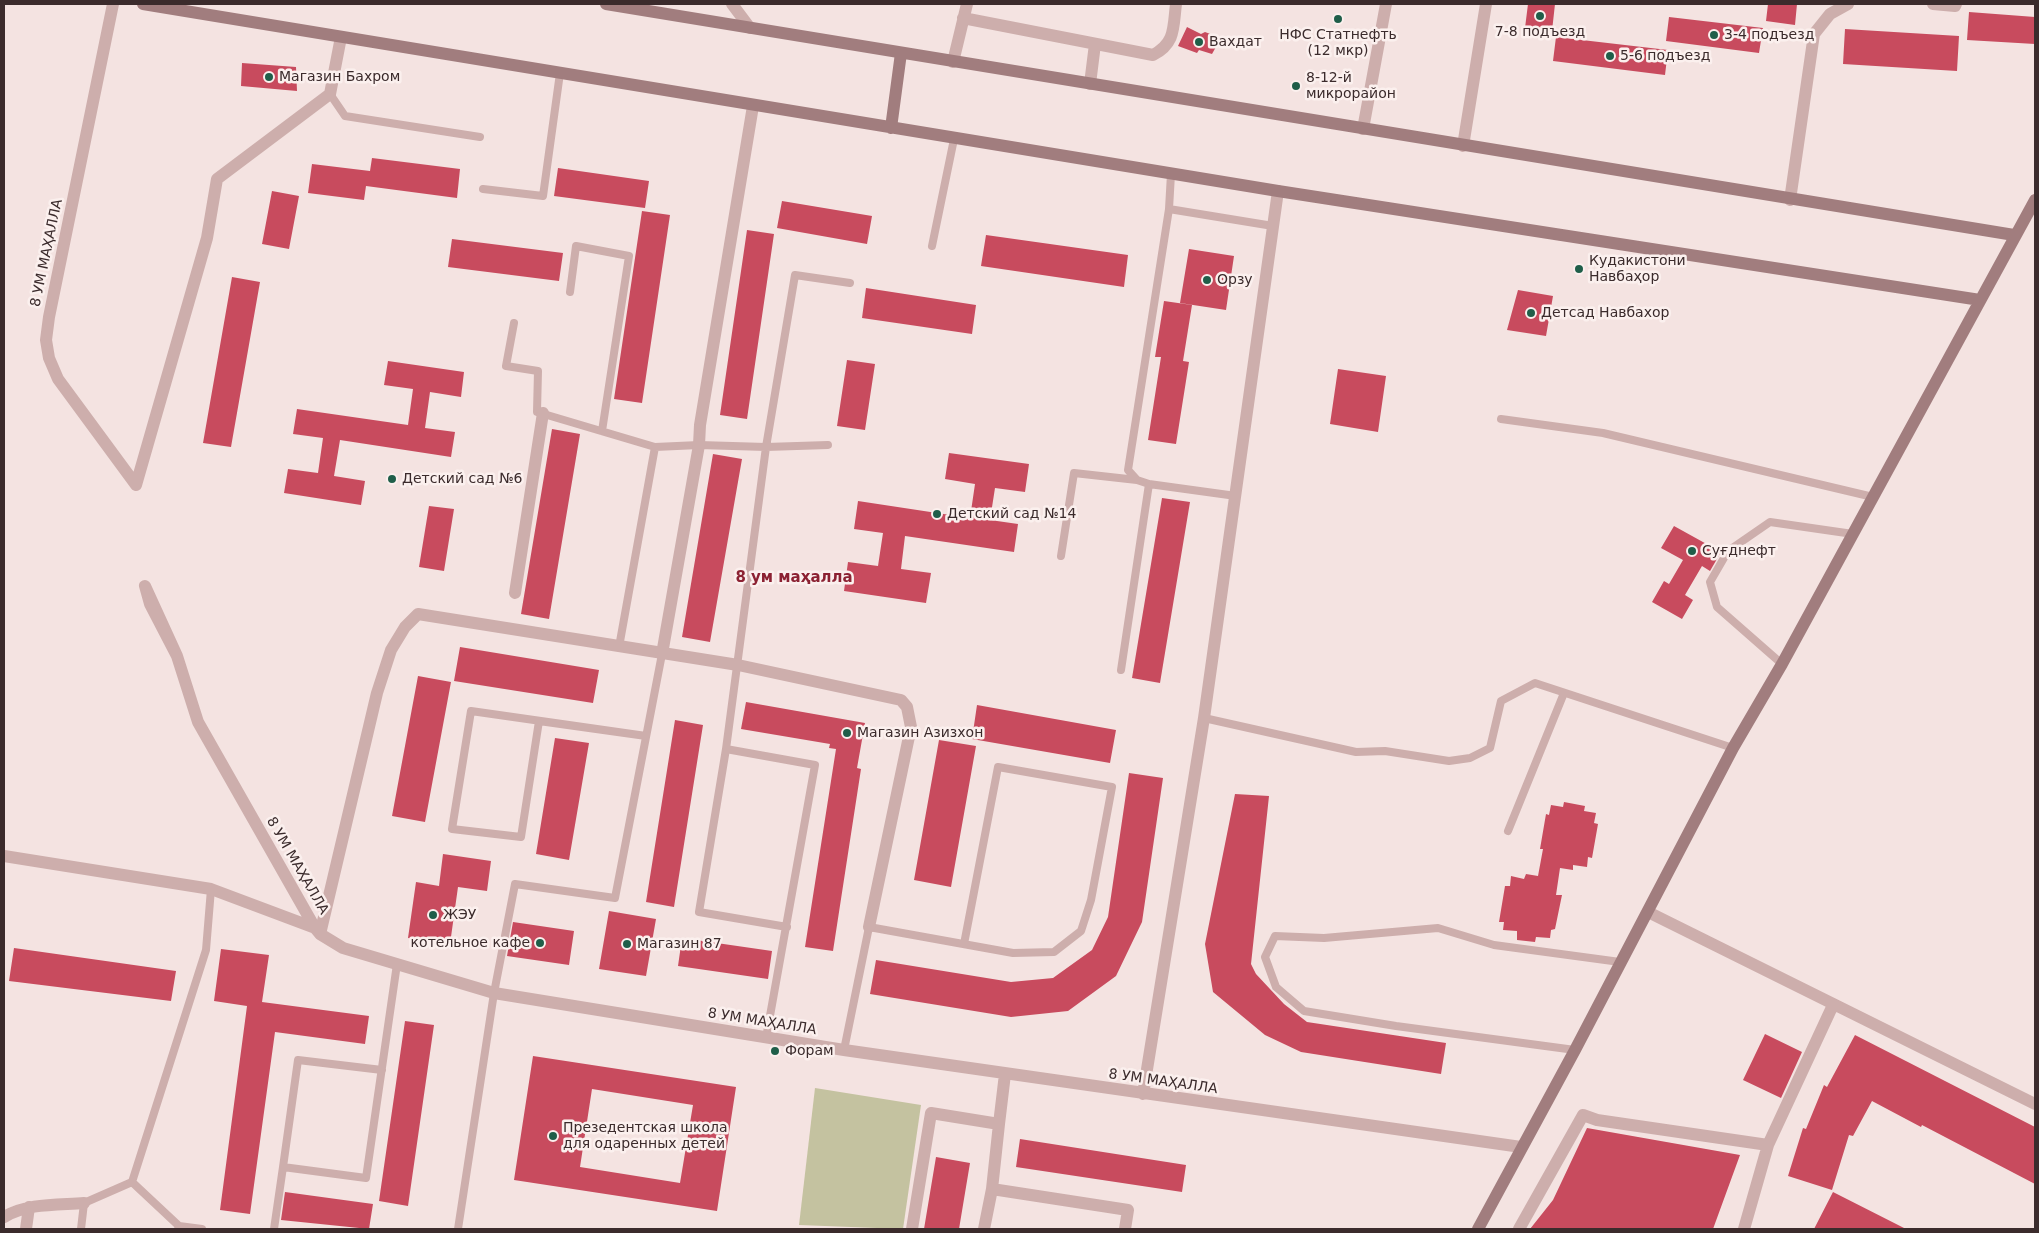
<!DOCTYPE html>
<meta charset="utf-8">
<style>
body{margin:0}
#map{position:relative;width:2039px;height:1233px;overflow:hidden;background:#f4e3e1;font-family:"DejaVu Sans",sans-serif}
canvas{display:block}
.frame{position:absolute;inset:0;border:5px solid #3b2b2c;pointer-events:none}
</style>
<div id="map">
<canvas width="2039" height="1233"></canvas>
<div class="frame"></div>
</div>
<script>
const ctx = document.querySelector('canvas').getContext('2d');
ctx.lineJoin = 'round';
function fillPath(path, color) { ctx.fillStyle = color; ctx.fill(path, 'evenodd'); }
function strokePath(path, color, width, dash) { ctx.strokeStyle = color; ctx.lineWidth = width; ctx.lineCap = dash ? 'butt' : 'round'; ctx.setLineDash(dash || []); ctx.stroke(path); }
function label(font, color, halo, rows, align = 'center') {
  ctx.font = font + ' "DejaVu Sans",sans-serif'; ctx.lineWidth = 5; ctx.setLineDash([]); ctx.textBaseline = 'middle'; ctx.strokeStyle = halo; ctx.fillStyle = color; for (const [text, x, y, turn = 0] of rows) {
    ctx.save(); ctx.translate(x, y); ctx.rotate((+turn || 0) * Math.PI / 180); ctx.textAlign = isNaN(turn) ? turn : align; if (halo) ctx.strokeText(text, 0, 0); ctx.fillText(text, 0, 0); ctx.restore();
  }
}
fillPath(new Path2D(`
 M815,1088L921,1105L903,1229L799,1225Z`), '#c4c2a0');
fillPath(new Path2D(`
 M1528,4H1555L1552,31L1525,28Z
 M1768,4H1797L1795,25L1766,21Z
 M1969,12L2035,17V44L1967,40Z
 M1669,17L1763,28L1759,53L1666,41Z
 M1187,27L1201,34L1205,32L1221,38L1212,54L1199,50L1197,53L1178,46Z
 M1845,29L1959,36L1957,71L1843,64Z
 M1556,37L1668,50L1665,75L1553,61Z
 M242,63L296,67L297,91L241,86Z
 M372,158L460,169L457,198L366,186L364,200L308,193L312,164L370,171Z
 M558,168L649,181L645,208L554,196Z
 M272,191L299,196L289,249L262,244Z
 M782,201L872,216L867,244L777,228Z
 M642,211L670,215L642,403L614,399Z
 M747,230L774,234L747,419L720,415Z
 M986,235L1128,255L1124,287L981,266Z
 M452,239L563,253L559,281L448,267Z
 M1189,249L1234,256L1226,310L1180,303Z
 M232,277L260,282L231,447L203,443Z
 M866,288L976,305L972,334L862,318Z
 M1518,290L1553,296L1546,336L1507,330Z
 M1164,301L1192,305L1183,361L1189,362L1176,444L1148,440L1161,357H1155Z
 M847,360L875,364L865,430L837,426Z
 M388,361L464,372L461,397L430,392L425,428L455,432L451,457L340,440L334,476L365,481L361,505L284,493L288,469L318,473L323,438L293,434L297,409L408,425L413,389L384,385Z
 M1338,369L1386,376L1378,432L1330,424Z
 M552,429L580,434L549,619L521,614Z
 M949,453L1029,464L1025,492L995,488L990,520L1018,524L1014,552L905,536L901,569L931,573L926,603L844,591L848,562L878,566L883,533L854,529L858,501L970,518L975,484L945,479Z
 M713,454L742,459L710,642L682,637Z
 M1162,498L1190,502L1160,683L1132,678Z
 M429,506L454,509L444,571L419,567Z
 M1674,526L1721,552L1710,571L1702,566L1685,595L1693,600L1682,619L1652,602L1664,581L1669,584L1683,560L1661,548Z
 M460,647L599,670L593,703L454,681Z
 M418,676L451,682L425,822L392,816Z
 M746,702L865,723L857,768L861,769L833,951L805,947L836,749L829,748L830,744L741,729Z
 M977,705L1116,730L1110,763L972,739Z
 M675,720L703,725L674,907L646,902Z
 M555,738L589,743L569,860L536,854Z
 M939,740L976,746L951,887L914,880Z
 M1129,773L1163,778L1142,922L1116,976L1068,1011L1011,1017L870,994L876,960L1011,982L1053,978L1092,950L1108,917Z
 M1235,794L1269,796L1251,964L1256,974L1284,1004L1307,1022L1446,1043L1441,1074L1301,1052L1265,1035L1213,992L1205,944Z
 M1564,802L1585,806L1584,811L1596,813L1594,823L1598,824L1592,858L1588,857L1587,867L1573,865V870L1560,868L1556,895H1562L1555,929L1551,930L1550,938L1536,937L1535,942L1517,940V931L1503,930L1504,922H1499L1505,886H1510L1511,876L1524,879L1526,874L1538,876L1543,849H1540L1546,814L1549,815L1551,805L1563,807Z
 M443,854L491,861L487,891L458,887L450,944L408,938L416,882L439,886Z
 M609,911L656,919L646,976L599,969Z
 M513,922L574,931L569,965L507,956Z
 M682,938L772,951L768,979L678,966Z
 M14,948L176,971L171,1001L9,981Z
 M221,949L269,955L262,1002L369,1016L365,1044L275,1032L250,1214L220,1210L247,1006L214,1001Z
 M405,1021L434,1025L408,1206L379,1201Z
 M1765,1034L1802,1052L1781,1098L1743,1080Z
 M1855,1035L2035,1127V1184L1922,1125L1921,1127L1872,1101L1853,1136L1849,1135L1832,1190L1788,1176L1803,1128L1806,1129L1824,1085L1827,1087Z
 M533,1056L736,1087L717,1211L514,1180ZM592,1089L693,1105L680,1183L580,1167Z
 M1587,1128L1740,1155L1713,1229H1530L1553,1200Z
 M1020,1139L1186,1165L1182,1192L1016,1167Z
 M936,1157L970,1163L959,1229H924Z
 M285,1192L373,1204L369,1229L281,1220Z
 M1833,1192L1906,1229H1814Z`), '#c84b5e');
strokePath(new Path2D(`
 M330,94L345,116L480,137
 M483,189L543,196L560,73
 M1169,209L1171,174
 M932,246L954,139
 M570,292L576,246L629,256L602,431
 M514,323L506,366L538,371L537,412L655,447L699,445L766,447L726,749
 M1501,419L1603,433L1873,497
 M828,445L766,447L795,275L850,283
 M1236,496L1149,484L1137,480L1128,470L1169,209L1273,226
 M1061,556L1074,473L1137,480
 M619,647L655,447
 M1782,664L1717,607L1710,582L1728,551L1770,522L1853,534
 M1121,670L1149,484
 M471,711L646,736L539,721L521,837L452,829Z
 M1204,718L1356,752L1385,751L1449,761L1470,758L1490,748L1501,701L1535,683L1733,748
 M1508,831L1564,693
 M766,1038L815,765L726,749L699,912L787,927
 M844,1050L869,927L1013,953L1054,952L1081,931L1091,900L1112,787L998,767L964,944
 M1575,1050L1396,1026L1304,1011L1276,987L1265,957L1275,936L1324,938L1438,928L1494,945L1620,962
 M283,1167L298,1060L382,1070
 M179,1226L202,1229
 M81,1229L84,1203L132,1182
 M178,1229L179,1226L132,1182L206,950L211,889
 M274,1229L283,1167L366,1178L397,964
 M458,1229L494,993L515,884L615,898L662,654`), '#cdaeac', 8);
strokePath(new Path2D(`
 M113,4L49,317L46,340L49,358L58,379L136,485
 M732,4L750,28
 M1933,4L1955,6L1956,4
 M963,18L1153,55C1176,43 1173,27 1176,4
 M953,62L967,4
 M1090,84L1095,44
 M1363,129L1386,4
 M1463,146L1486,4
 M1790,200L1814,34L1830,14L1848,4
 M136,485L207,238L217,179L330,94L341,37
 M515,593L543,413
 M662,654L699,445L700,425L753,106
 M177,656L145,586L150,604L177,656L198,722L315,928L320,934L343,948L494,993L844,1050L1521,1147
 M4,856L211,889L315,928
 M1648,912L2035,1104
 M320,934L377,693L391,650L405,627L418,614L738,665L901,700L907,707L911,727L869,927
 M1143,1094L1204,718L1278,191
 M992,1189L999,1124
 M4,1217C27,1203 57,1205 84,1203
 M26,1229L29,1207
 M912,1229L931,1113L999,1124L1005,1074
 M984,1229L992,1189L1128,1210L1125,1229
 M1519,1229L1583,1115L1597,1120L1768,1145
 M1744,1229L1768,1145L1833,1005`), '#cdaeac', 12);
strokePath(new Path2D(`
 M143,4L1278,191L1980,300
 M606,4L2014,235
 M891,128L901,53
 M1478,1229L1575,1050L1733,748L1782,664L2035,200`), '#a17d7e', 12);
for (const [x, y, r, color] of [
 [1540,16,5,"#1f5e49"],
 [1338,19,5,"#1f5e49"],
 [1714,35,5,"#1f5e49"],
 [1199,42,5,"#1f5e49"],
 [1610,56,5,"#1f5e49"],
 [269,77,5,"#1f5e49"],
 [1296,86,5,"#1f5e49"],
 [1579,269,5,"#1f5e49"],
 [1207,280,5,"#1f5e49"],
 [1531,313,5,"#1f5e49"],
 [392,479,5,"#1f5e49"],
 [937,514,5,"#1f5e49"],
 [1692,551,5,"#1f5e49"],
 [847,733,5,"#1f5e49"],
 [433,915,5,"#1f5e49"],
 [540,943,5,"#1f5e49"],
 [627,944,5,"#1f5e49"],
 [775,1051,5,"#1f5e49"],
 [553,1136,5,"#1f5e49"]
]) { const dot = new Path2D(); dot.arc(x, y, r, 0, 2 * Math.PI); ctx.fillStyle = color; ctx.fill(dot); strokePath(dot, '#fbf0ee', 2); }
label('14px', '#3b2b2c', '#fbf0ee', [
 ["7-8 подъезд",1540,32,"center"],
 ["НФС Статнефть",1338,35,"center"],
 ["(12 мкр)",1338,51,"center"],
 ["3-4 подъезд",1724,35],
 ["Вахдат",1209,42],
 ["5-6 подъезд",1620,56],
 ["Магазин Бахром",279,77],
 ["8-12-й",1306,78],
 ["микрорайон",1306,94],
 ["Кудакистони",1589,261],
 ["Навбаҳор",1589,277],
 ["Орзу",1217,280],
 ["Детсад Навбахор",1541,313],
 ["Детский сад №6",402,479],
 ["Детский сад №14",947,514],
 ["Суғднефт",1702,551],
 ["Магазин Азизхон",857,733],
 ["ЖЭУ",443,915],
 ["котельное кафе",530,943,"right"],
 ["Магазин 87",637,944],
 ["Форам",785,1051],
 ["Презедентская школа",563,1128],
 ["для одаренных детей",563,1144]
], 'left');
label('14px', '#3b2b2c', '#fbf0ee', [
 ["8 УМ МАҲАЛЛА",47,253,-78],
 ["8 УМ МАҲАЛЛА",297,866,60],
 ["8 УМ МАҲАЛЛА",762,1022,9],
 ["8 УМ МАҲАЛЛА",1163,1082,8]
]);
label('bold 15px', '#8c2233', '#fbf0ee', [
 ["8 ум маҳалла",794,578]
]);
</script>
